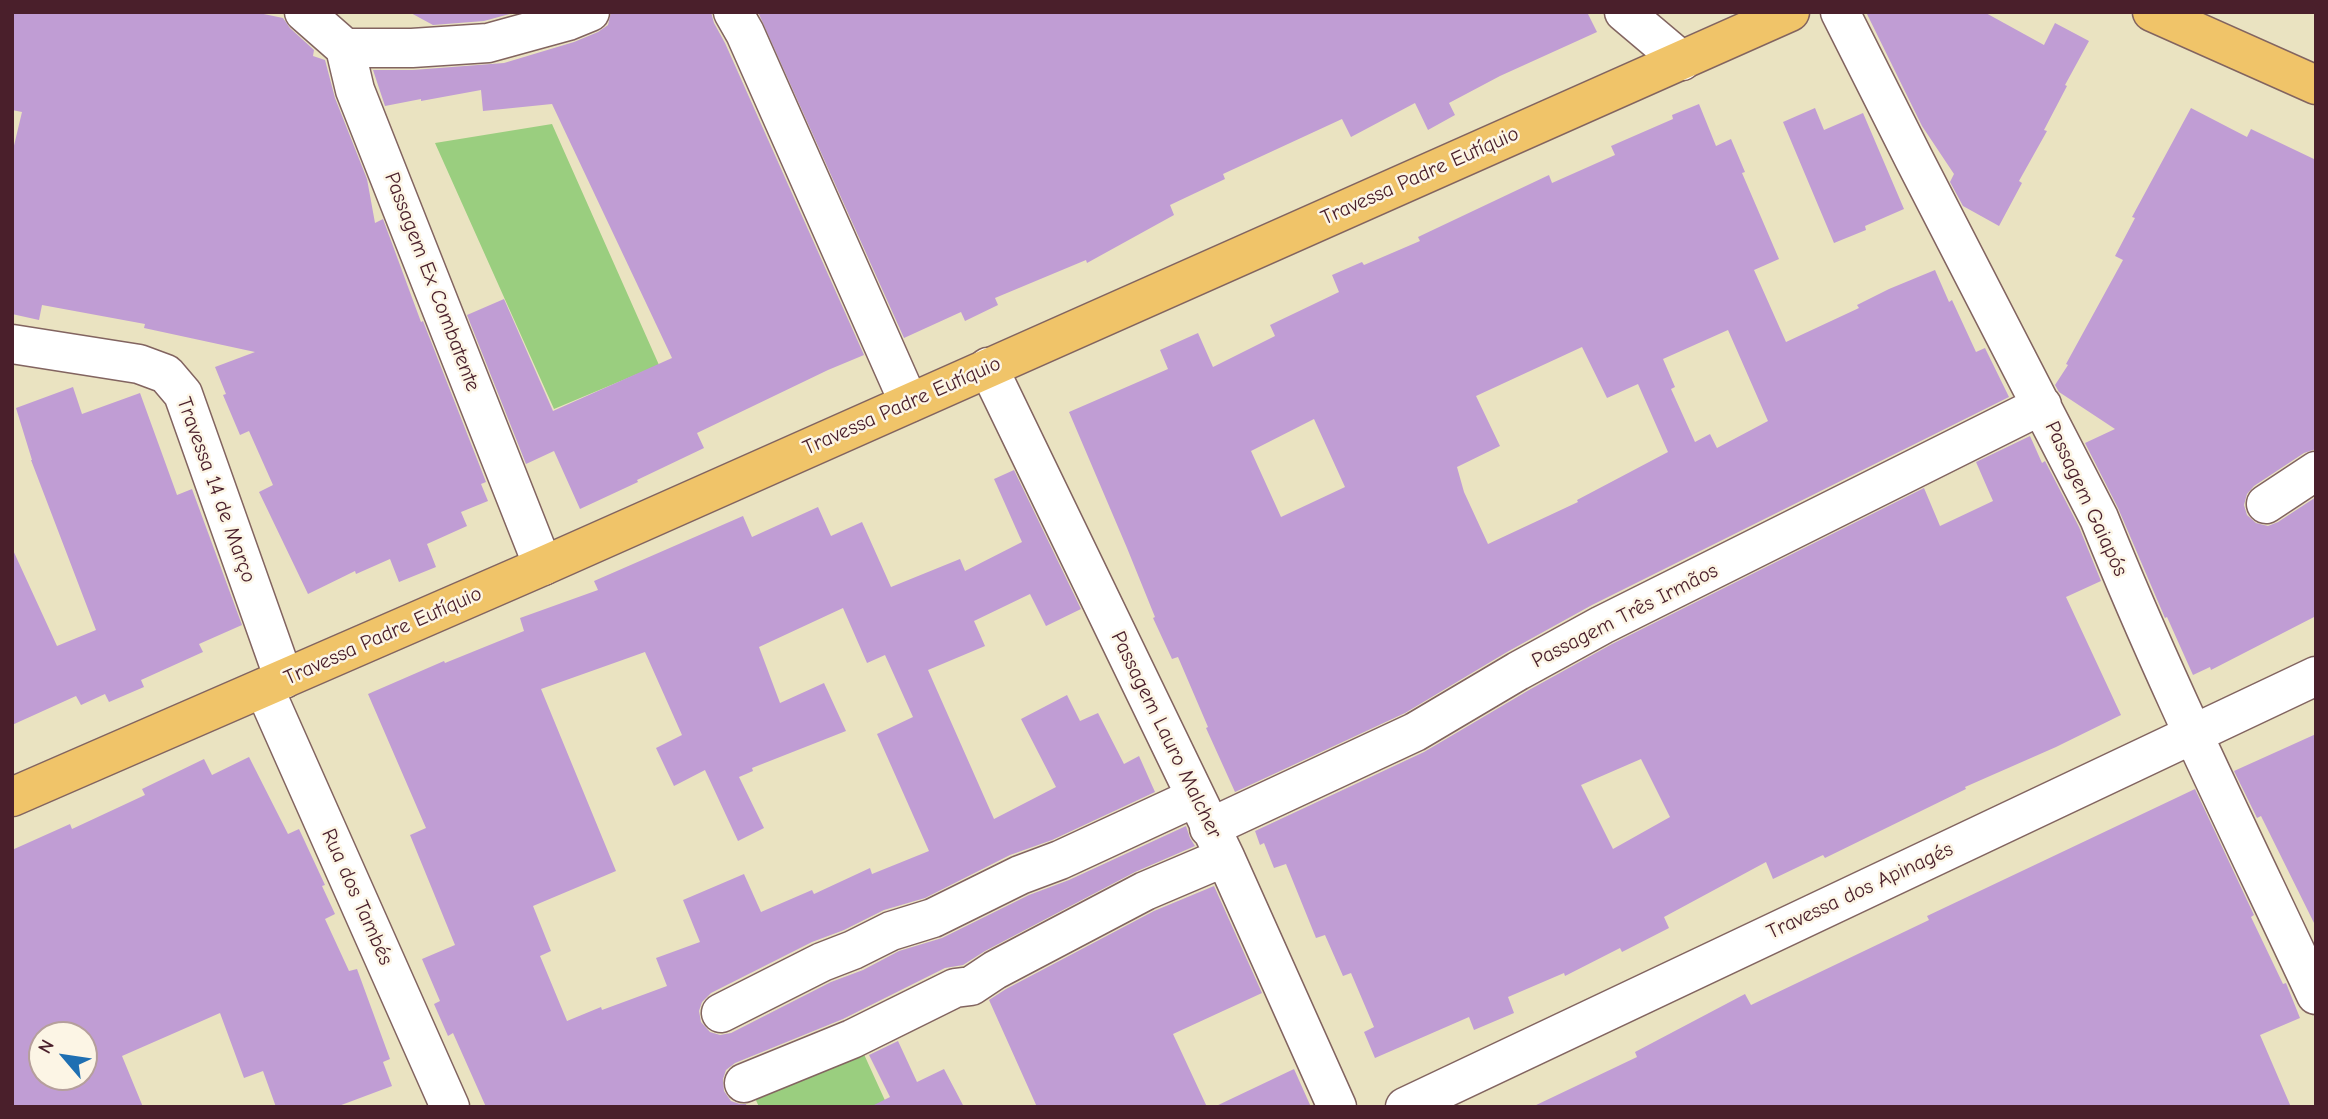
<!DOCTYPE html>
<meta charset="utf-8">
<style>
body{margin:0}
#map{position:relative;width:2328px;height:1119px;overflow:hidden;background:#eae3c1;font-family:"Comic Neue",sans-serif}
canvas{display:block}
.frame{position:absolute;inset:0;border:14px solid #4a1f2b;pointer-events:none}
.north{position:absolute;left:28px;top:1021px;width:70px;height:70px;box-sizing:border-box;background:#fcf5e5;border:2px solid #b59f9b;border-radius:50%;rotate:299deg;font-size:19px;font-weight:700;line-height:28px;text-align:center;color:#4a1f2b}
.north::after{content:'';display:block;margin:auto;width:24px;height:32px;background:#1f6fb2;clip-path:polygon(50% 0,100% 100%,50% 72%,0 100%)}
</style>
<div id="map">
<canvas width="2328" height="1119"></canvas>
<div class="frame"></div>
<div class="north">N</div>
</div>
<script>
const ctx = document.querySelector('canvas').getContext('2d');
ctx.lineJoin = 'round';
function fillPath(path, color) { ctx.fillStyle = color; ctx.fill(path, 'evenodd'); }
function strokePath(path, color, width, dash) { ctx.strokeStyle = color; ctx.lineWidth = width; ctx.lineCap = dash ? 'butt' : 'round'; ctx.setLineDash(dash || []); ctx.stroke(path); }
function label(font, color, halo, rows, align = 'center') {
  ctx.font = font + ' "Comic Neue",sans-serif'; ctx.lineWidth = 5; ctx.setLineDash([]); ctx.textBaseline = 'middle'; ctx.strokeStyle = halo; ctx.fillStyle = color; for (const [text, x, y, turn = 0] of rows) {
    ctx.save(); ctx.translate(x, y); ctx.rotate((+turn || 0) * Math.PI / 180); ctx.textAlign = isNaN(turn) ? turn : align; if (halo) ctx.strokeText(text, 0, 0); ctx.fillText(text, 0, 0); ctx.restore();
  }
}
fillPath(new Path2D(`
 M552,124L659,365L554,409L435,143Z
 M857,1039L888,1107H759L751,1089Z`), '#9ace7f');
fillPath(new Path2D(`
 M12,12H254L283,18L290,28L314,50L313,56L325,60L335,98L367,179L375,223L383,219L421,322L423,321L486,482L481,484L488,501L461,512L467,526L427,544L436,567L399,582L390,559L356,574L355,571L308,594L259,492L273,485L249,431L240,435L223,395L226,394L215,367L255,352L144,328L145,324L42,305L39,320L12,314V154L22,112L12,110Z
 M409,12H517L484,21L433,25Z
 M611,12H711L714,23L725,43L864,355L828,370L697,433L704,448L637,480L638,482L580,509L554,451L526,464L467,315L504,299L553,411L672,358L552,104L483,111L481,90L421,101V99L385,106L373,70H413L504,63L574,42L598,32L608,25Z
 M758,12H1587L1597,32L1500,76L1449,103L1455,115L1428,130L1415,103L1351,137L1342,119L1223,174L1225,179L1170,205L1174,215L1087,263L1086,260L995,298L998,305L965,321L961,312L904,338Z
 M1866,12H1984L2044,45L2055,23L2089,41L2065,85L2067,86L2044,130L2047,131L2019,181L2022,183L1999,226L1963,206L1950,182L1954,174L1922,126Z
 M1699,104L1716,146L1731,139L1745,172L1742,173L1779,259L1754,270L1786,342L1859,308L1857,305L1889,289L1935,270L1949,302L1952,300L1976,352L1985,348L2009,397L1592,605L1507,652L1405,713L1235,792L1206,728L1208,727L1178,657L1172,659L1153,618L1155,617L1127,548L1069,412L1168,369L1160,350L1198,333L1213,367L1275,336L1270,325L1339,292L1332,275L1362,262L1364,265L1420,241L1418,237L1549,175L1552,183L1615,155L1611,146L1673,119L1672,115ZM1728,330L1768,421L1717,448L1710,434L1695,442L1671,389L1675,387L1663,359ZM1582,347L1607,398L1638,384L1668,452L1577,500L1578,502L1488,544L1464,492L1457,467L1500,446L1476,396ZM1314,419L1345,487L1281,517L1251,451Z
 M1815,108L1824,130L1863,113L1904,209L1865,226L1866,230L1834,243L1783,122Z
 M2191,108L2247,137L2251,129L2316,160V449L2304,453L2254,486L2247,494L2244,505L2247,515L2256,523L2268,526L2278,522L2316,497V616L2211,670L2210,667L2193,675L2167,617L2165,618L2118,508L2085,443L2115,429L2059,392L2055,385L2068,365L2066,364L2123,260L2115,256L2135,218L2132,217Z
 M73,387L82,414L140,393L177,495L192,489L242,625L199,644L203,652L141,680L144,687L109,702L105,694L81,705L76,696L12,725V548L57,646L96,630L31,460H32L16,408Z
 M2030,436L2042,463L2045,461L2079,527L2101,581L2066,597L2121,715L2056,747L1965,787L1966,789L1825,858L1823,855L1773,879L1766,862L1664,917L1669,928L1622,952L1620,948L1565,976L1564,973L1508,997L1514,1013L1474,1030L1469,1017L1375,1058L1364,1032L1374,1027L1351,973L1343,976L1325,935L1316,938L1286,864L1274,868L1264,843L1260,845L1255,831L1424,752L1529,690L1612,644L1924,488L1940,526L1993,501L1976,462ZM1641,759L1670,817L1613,849L1581,785Z
 M1014,470L1081,609L1046,626L1030,594L974,621L985,646L928,670L994,819L1056,787L1021,719L1067,695L1080,721L1098,713L1124,764L1139,756L1155,792L1052,840L1010,855L925,898L884,910L844,930L812,942L711,993L702,1002L699,1011L701,1022L710,1032L720,1035L731,1033L831,982L863,970L899,951L942,938L1029,895L1069,880L1186,826L1190,838L1195,846L1135,872L985,951L963,965L945,968L843,1019L735,1063L726,1070L723,1079L724,1091L731,1101L740,1104H746L747,1107H486L453,1033L448,1036L434,1004L440,1001L422,959L455,945L410,835L426,828L368,694L444,661L445,663L524,631L520,618L598,590L594,581L743,516L752,537L818,507L831,536L862,522L891,587L960,559L965,571L1022,542L994,479ZM843,608L867,663L885,655L913,717L877,734L929,851L872,874L870,868L814,894L812,890L761,912L744,874L683,900L700,942L656,958L667,986L602,1010L601,1007L567,1021L540,956L551,951L533,906L616,871L541,689L645,652L682,735L656,748L674,786L705,770L738,841L764,828L739,777L753,771L752,768L846,731L824,683L780,703L759,647Z
 M2316,734V927L2261,816L2257,818L2234,771Z
 M249,757L288,834L299,829L325,885L322,886L335,914L325,919L349,971L357,969L390,1059L383,1062L392,1086L336,1107H276L263,1071L244,1078L220,1013L122,1056L143,1107H12V850L70,824L72,829L145,795L142,789L204,759L212,775ZM42,1035H84V1077H42Z
 M2195,789L2254,915L2251,917L2283,984L2286,983L2300,1018L2260,1035L2291,1107H1532L1637,1057L1635,1052L1745,994L1751,1005L1929,920L1927,916Z
 M1214,886L1262,993L1173,1034L1207,1107H1037L989,1000L1006,989L1154,911Z
 M898,1041L917,1082L944,1069L964,1107H870L890,1097L869,1055Z
 M1294,1069L1311,1107H1214Z`), '#c09dd4');
const minor = new Path2D(`
 M304,12L345,48L355,90L543,566
 M733,12L745,33L909,403
 M1624,12L1682,61
 M1840,12L1914,159L2099,518C2164,680 2242,837 2316,995
 M345,48H412L488,43L568,21L590,12
 M12,344L139,364L166,374L183,394L284,679
 M988,367L1225,857L1337,1107
 M2266,504L2316,471
 M264,688L450,1107
 M1209,828L1415,732L1518,671L1602,625L2042,405
 M721,1013L822,962L853,950L891,931L933,918L1020,875L1060,860L1196,797
 M744,1083L852,1039L955,988L971,986L995,970L1145,891L1225,857
 M1405,1107L2316,676`);
const major = new Path2D(`
 M2152,12L2316,85
 M12,797L543,566L1790,12`);
strokePath(minor, '#826460', 41);
strokePath(major, '#826460', 41);
strokePath(minor, '#fff', 38);
strokePath(major, '#f0c469', 38);
label('21px', '#4a1f2b', '#fcf5e5', [
 ["Travessa Padre Eutíquio",1420,176,-24],
 ["Passagem Ex Combatente",432,282,69],
 ["Travessa Padre Eutíquio",902,406,-24],
 ["Travessa 14 de Março",216,490,70],
 ["Passagem Gaiapós",2086,499,65],
 ["Passagem Três Irmãos",1625,616,-27],
 ["Travessa Padre Eutíquio",383,636,-24],
 ["Passagem Lauro Malcher",1166,735,64],
 ["Travessa dos Apinagés",1860,891,-25],
 ["Rua dos Tambés",357,897,66]
]);
</script>
